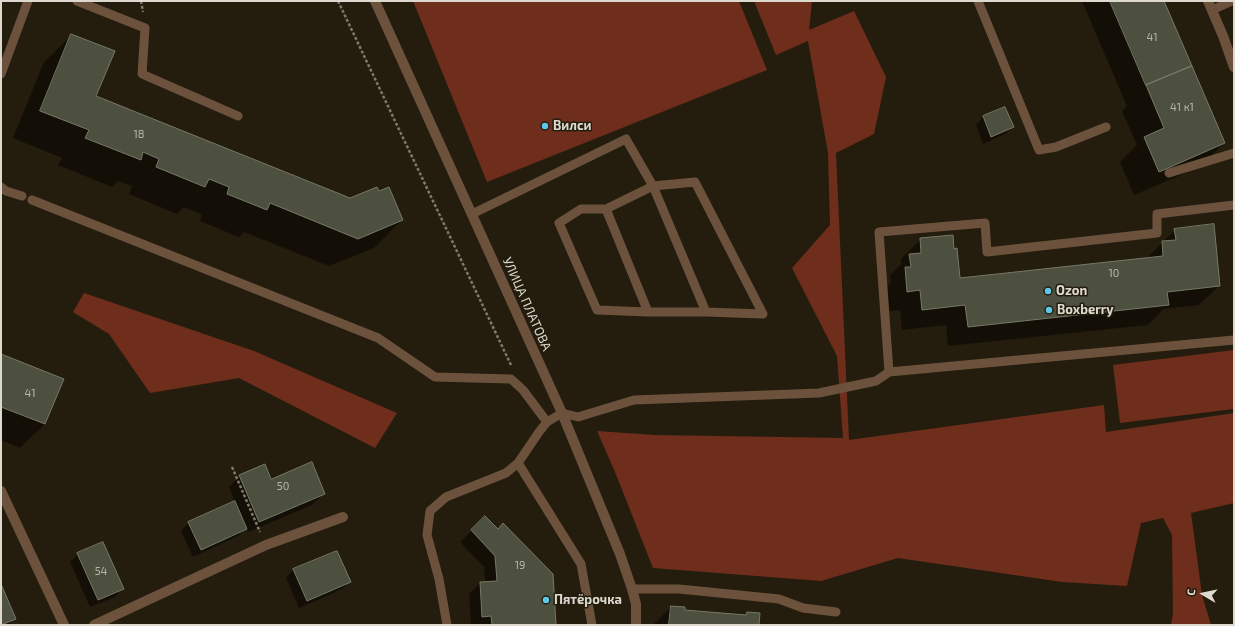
<!DOCTYPE html>
<meta charset="utf-8">
<style>
body{margin:0}
#map{position:relative;width:1235px;height:626px;overflow:hidden;background:#241d0e;font-family:"Exo 2",sans-serif}
canvas{display:block}
.frame{position:absolute;inset:0;border:2px solid #ddd9cf;pointer-events:none}
.north{position:absolute;left:1183px;top:574px;width:40px;height:40px;-webkit-text-stroke:3px #241d0e;paint-order:stroke;rotate:279deg;font-size:11px;font-weight:700;line-height:16px;text-align:center;color:#ddd9cf}
.north::after{content:'';display:block;margin:auto;width:14px;height:18px;background:#ddd9cf;clip-path:polygon(50% 0,100% 100%,50% 72%,0 100%)}
</style>
<div id="map">
<canvas width="1235" height="626"></canvas>
<div class="frame"></div>
<div class="north">С</div>
</div>
<script>
const ctx = document.querySelector('canvas').getContext('2d');
ctx.lineJoin = 'round';
function fillPath(path, color) { ctx.fillStyle = color; ctx.fill(path, 'evenodd'); }
function strokePath(path, color, width, dash) { ctx.strokeStyle = color; ctx.lineWidth = width; ctx.lineCap = dash ? 'butt' : 'round'; ctx.setLineDash(dash || []); ctx.stroke(path); }
function label(font, color, halo, rows, align = 'center') {
  ctx.font = font + ' "Exo 2",sans-serif'; ctx.lineWidth = 3; ctx.setLineDash([]); ctx.textBaseline = 'middle'; ctx.strokeStyle = halo; ctx.fillStyle = color; for (const [text, x, y, turn = 0] of rows) {
    ctx.save(); ctx.translate(x, y); ctx.rotate((+turn || 0) * Math.PI / 180); ctx.textAlign = isNaN(turn) ? turn : align; if (halo) ctx.strokeText(text, 0, 0); ctx.fillText(text, 0, 0); ctx.restore();
  }
}
fillPath(new Path2D(`
 M413,1H739L767,70L487,182Z
 M754,1H812L809,30L854,11L886,77L874,134L836,153L849,440L1104,405L1106,432L1234,413V503L1191,513L1202,595L1211,625H1171L1173,613L1172,535L1163,518L1141,523L1127,586L1062,582L898,558L821,581L653,568L615,472L597,431L655,435L843,438L837,356L792,268L830,225L828,153L808,41L776,55Z
 M84,293L254,351L397,413L375,448L239,378L150,393L109,334L73,312Z
 M1234,350V409L1120,423L1113,365Z`), '#6f2d1c');
fillPath(new Path2D(`
 M1082,1H1163L1224,143L1200,167L1134,195L1120,162L1137,145L1122,111L1127,106Z
 M72,35L95,96L350,199L379,192L402,220L374,248L329,266L244,232L239,237L200,221L202,215L184,207L177,214L129,194L132,186L118,181L112,187L58,165L62,158L13,138L44,62Z
 M1005,108L1013,127L1005,134L983,144L976,125L983,117Z
 M1175,230L1219,286L1199,305L1163,309L1148,325L948,346L946,325L902,330L900,310L887,311L885,288L891,283L890,275L901,264V259L921,239L959,279L1146,259Z
 M1,355L62,379L45,424L20,448L1,440Z
 M240,476L324,493L312,505L248,532L246,528L238,536L193,557L181,531L189,523L235,502L229,487Z
 M485,518L555,625H471L469,594L480,583L485,582L484,567L460,542Z
 M337,552L349,582L342,589L299,608L286,578L293,570Z
 M78,554L122,589L115,597L90,607L70,562Z
 M1,587L14,619L8,625H1Z
 M671,607L684,611L744,616L747,613L758,625H653Z`), '#0007');
const building = new Path2D(`
 M1110,1H1164L1192,66L1146,85Z
 M71,34L115,51L96,96L350,198L377,187L379,191L389,187L403,220L358,239L270,203L267,210L227,194L229,187L209,179L205,187L156,167L159,159L143,152L141,160L85,138L89,130L40,111Z
 M1192,66L1225,143L1159,172L1144,137L1164,128L1146,85Z
 M1005,107L1014,127L991,137L983,116Z
 M1214,224L1220,286L1167,292L1169,305L968,327L965,305L922,310L920,290L907,292L905,267H911L909,254L921,253L920,238L953,235L954,249L957,248L960,278L1163,256L1162,241L1176,240L1174,229Z
 M1,354L64,379L45,424L1,407Z
 M312,462L325,494L259,522L239,475L265,464L271,479Z
 M235,501L247,529L201,550L188,522Z
 M485,516L498,529L503,523L553,574L556,625H492L491,616L482,617L480,582L497,581L495,556L471,530Z
 M103,542L124,589L98,600L77,553Z
 M337,551L351,582L307,601L293,569Z
 M1,584L16,619L1,625Z
 M671,606L685,607V610L746,615L747,612L760,613L759,625H669Z`);
fillPath(building, '#4d503e');
strokePath(building, '#767966', 1);
strokePath(new Path2D(`
 M141,1L143,12
 M338,1L511,365
 M232,467L260,532`), '#7e786b', 2.5, [3, 2]);
strokePath(new Path2D(`
 M77,1L145,28L142,74L238,116
 M978,1L1039,150L1056,147L1106,127
 M1212,10L1232,1
 M1,74L28,1
 M1169,173L1234,153
 M1,187L6,191L22,196
 M32,200L378,338L435,377L511,379L523,390L547,422L562,413L578,417L634,400L819,393L876,381L889,372
 M1234,205L1157,214V233L987,252L985,223L879,232L889,372L1234,340
 M606,209L648,312
 M472,214L626,139L653,186L706,312H648L597,310L559,223L581,209H606L653,186L695,182L763,314L706,312
 M518,463L581,564L592,625
 M632,589H679L779,599L803,608L836,612
 M447,625L439,579L427,535L430,511L446,497L506,473L518,463L539,432L547,422`), '#6c523c', 9);
strokePath(new Path2D(`
 M1,491L64,625
 M94,625L266,545L343,517`), '#6c523c', 10);
strokePath(new Path2D(`
 M375,1L562,413L620,554L632,589L636,604V625
 M1208,1L1223,36L1234,67`), '#6c523c', 10);
for (const [x, y, r, color] of [
 [545,126,4,"#5cc7e7"],
 [1048,291,4,"#5cc7e7"],
 [1049,310,4,"#5cc7e7"],
 [546,600,4,"#5cc7e7"]
]) { const dot = new Path2D(); dot.arc(x, y, r, 0, 2 * Math.PI); ctx.fillStyle = color; ctx.fill(dot); strokePath(dot, '#241d0e', 1.5); }
label('11px', '#b9b7ab', null, [
 ["41",1152,37],
 ["41 к1",1182,107],
 ["18",139,134],
 ["10",1114,273],
 ["41",30,393],
 ["50",283,486],
 ["19",520,565],
 ["54",101,571]
]);
label('bold 13px', '#ddd9cf', '#241d0e', [
 ["Вилси",553,126],
 ["Ozon",1056,291],
 ["Boxberry",1057,310],
 ["Пятёрочка",554,600]
], 'left');
label('13px', '#ddd9cf', '#241d0e', [
 ["УЛИЦА ПЛАТОВА",527,304,66]
]);
</script>
